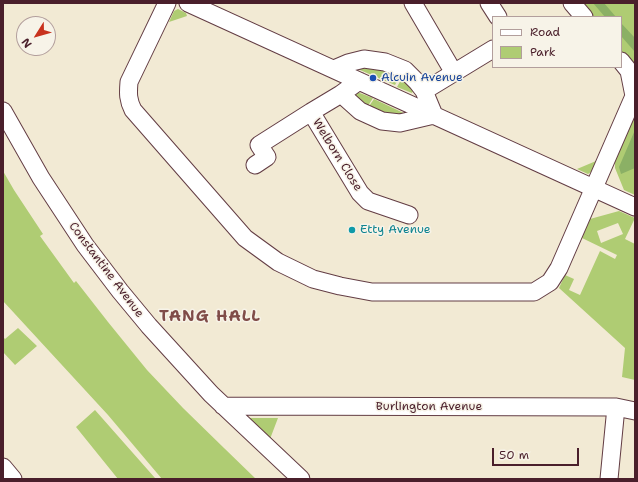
<!DOCTYPE html>
<style>
body{margin:0}
#map{position:relative;width:638px;height:482px;overflow:hidden;background:#f2ead4;font-family:"Shantell Sans",sans-serif}
canvas{display:block}
.frame{position:absolute;inset:0;border:4px solid #4a1f2b;pointer-events:none}
.legend{position:absolute;left:492px;top:16px;width:130px;height:52px;box-sizing:border-box;background:#f7f3e8;border:1px solid #b29e9c;margin:0;padding:5px 7px;list-style:none;font-size:12px;color:#4a1f2b}
.legend li{display:flex;align-items:center;gap:8px;height:20px}
.legend b{width:20px;border:1px solid #b29e9c}
.north{position:absolute;left:16px;top:16px;width:40px;height:40px;box-sizing:border-box;background:#f7f3e8;border:1px solid #b29e9c;border-radius:50%;rotate:233deg;font-size:11px;font-weight:700;line-height:16px;text-align:center;color:#4a1f2b}
.north::after{content:'';display:block;margin:auto;width:14px;height:18px;background:#c8321e;clip-path:polygon(50% 0,100% 100%,50% 72%,0 100%)}
.scale{position:absolute;left:492px;top:448px;width:87px;height:18px;box-sizing:border-box;border:2px solid #4a1f2b;border-top:0;padding-left:5px;font-size:12px;line-height:14px;white-space:nowrap;color:#4a1f2b;-webkit-text-stroke:3px #f7f3e8;paint-order:stroke}
</style>
<div id="map">
<canvas width="638" height="482"></canvas>
<div class="frame"></div>
<ul class="legend">
<li><b style="height:5px;background:#fff"></b>Road</li>
<li><b style="height:11px;background:#afcc73"></b>Park</li>
</ul>
<div class="north">N</div>
<div class="scale">50 m</div>
</div>
<script>
const ctx = document.querySelector('canvas').getContext('2d');
ctx.lineJoin = 'round';
function fillPath(path, color) { ctx.fillStyle = color; ctx.fill(path, 'evenodd'); }
function strokePath(path, color, width, dash) { ctx.strokeStyle = color; ctx.lineWidth = width; ctx.lineCap = dash ? 'butt' : 'round'; ctx.setLineDash(dash || []); ctx.stroke(path); }
function label(font, color, halo, rows, align = 'center') {
  ctx.font = font + ' "Shantell Sans",sans-serif'; ctx.lineWidth = 3; ctx.setLineDash([]); ctx.textBaseline = 'middle'; ctx.strokeStyle = halo; ctx.fillStyle = color; for (const [text, x, y, turn = 0] of rows) {
    ctx.save(); ctx.translate(x, y); ctx.rotate((+turn || 0) * Math.PI / 180); ctx.textAlign = isNaN(turn) ? turn : align; if (halo) ctx.strokeText(text, 0, 0); ctx.fillText(text, 0, 0); ctx.restore();
  }
}
fillPath(new Path2D(`
 M572,3H635V195L624,190L615,168V137L634,96L621,61V17H584Z
 M178,9L186,13L187,16L169,22L174,11Z
 M370,65L401,74L395,85L353,67Z
 M403,76L414,89L412,93L397,87Z
 M357,92L373,98L366,109L359,104L354,94Z
 M374,99L412,117L400,118L367,109Z
 M596,161L594,170L588,174L577,169Z
 M3,171L14,190L43,234L40,236L74,283L76,281L108,322L147,370L183,408L224,448L256,479H162L108,415L3,301Z
 M619,211L635,218L625,239L635,244V380L622,377L625,348L559,288L565,275L574,279L569,290L580,295L600,251L615,259L617,255L582,238L590,219ZM618,223L623,234L601,243L597,231Z
 M18,328L37,346L15,365L3,352V337L5,339Z
 M95,410L155,478L118,479L76,427Z
 M248,418H278L270,439Z`), '#afcc73');
fillPath(new Path2D(`
 M593,3H604L616,17H605Z
 M621,23L635,38V52L621,36Z
 M635,130V168L621,174L619,167Z`), '#8bb065');
const minor = new Path2D(`
 M167,3L129,82C128,94 128,100 133,110L245,238L278,262L313,279L340,286L372,292H534L550,282L559,268L634,96L629,71L621,61
 M188,3L635,207
 M413,3L454,73
 M489,3L498,17
 M572,3L584,17
 M334,69L348,63L364,59L385,62L405,70L417,82L424,91L434,115L400,123L382,121L360,111L341,94L359,81
 M424,91L493,49
 M3,111L41,178L85,245L120,291L149,326L211,394L301,479
 M311,112L360,193L368,201L409,215
 M255,165L267,157L259,145L311,112L341,94
 M223,406L616,407L635,411
 M3,467L13,479
 M609,479L616,407`);
strokePath(minor, '#633d44', 19);
strokePath(minor, '#fff', 17);
for (const [x, y, r, color] of [
 [373,78,4,"#1a4fb4"],
 [352,230,4,"#0f9aa8"]
]) { const dot = new Path2D(); dot.arc(x, y, r, 0, 2 * Math.PI); ctx.fillStyle = color; ctx.fill(dot); strokePath(dot, '#f7f3e8', 1.5); }
label('12px', '#164399', '#f7f3e8', [
 ["Alcuin Avenue",381,78]
], 'left');
label('12px', '#4a1f2b', '#f7f3e8', [
 ["Welborn Close",337,155,58],
 ["Constantine Avenue",106,270,53],
 ["Burlington Avenue",429,407]
]);
label('12px', '#0d838f', '#f7f3e8', [
 ["Etty Avenue",360,230]
], 'left');
ctx.letterSpacing = '1px';
label('bold 16px', '#804c48', '#f7f3e8', [
 ["TANG HALL",210,317]
]);
ctx.letterSpacing = '0px';
</script>
